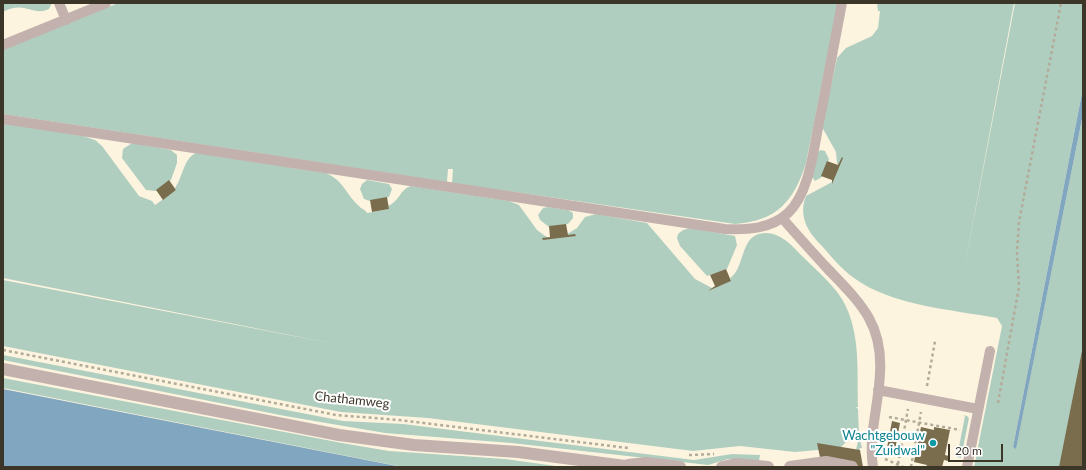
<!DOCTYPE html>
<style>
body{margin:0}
#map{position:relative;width:1086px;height:470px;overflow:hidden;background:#fdf4df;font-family:Lato,sans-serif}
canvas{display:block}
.frame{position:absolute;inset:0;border:4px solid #3c3628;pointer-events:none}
.scale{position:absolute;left:948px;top:444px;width:55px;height:18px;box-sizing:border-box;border:2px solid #3c3628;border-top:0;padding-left:5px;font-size:12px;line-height:14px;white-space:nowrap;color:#3c3628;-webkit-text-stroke:3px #fff;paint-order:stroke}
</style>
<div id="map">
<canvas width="1086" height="470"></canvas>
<div class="frame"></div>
<div class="scale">20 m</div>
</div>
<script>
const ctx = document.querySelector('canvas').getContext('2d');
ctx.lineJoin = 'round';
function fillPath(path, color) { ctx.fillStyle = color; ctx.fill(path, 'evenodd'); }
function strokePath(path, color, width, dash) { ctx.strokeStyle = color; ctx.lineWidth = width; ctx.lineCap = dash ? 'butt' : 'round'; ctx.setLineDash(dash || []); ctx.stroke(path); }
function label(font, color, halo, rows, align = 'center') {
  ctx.font = font + ' Lato,sans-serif'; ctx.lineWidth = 4; ctx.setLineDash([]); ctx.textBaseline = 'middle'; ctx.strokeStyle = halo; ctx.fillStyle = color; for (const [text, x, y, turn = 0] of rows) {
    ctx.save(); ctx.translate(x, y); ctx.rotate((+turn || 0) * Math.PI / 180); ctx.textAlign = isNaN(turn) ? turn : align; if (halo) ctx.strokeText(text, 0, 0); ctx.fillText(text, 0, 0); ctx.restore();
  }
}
fillPath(new Path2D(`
 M3,3H52L49,9C32,17 25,0 3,12Z
 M118,3H838L806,163C794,201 777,221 735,224L452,183L453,169H448L447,182L3,114V50Z
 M877,3H1014L963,275L1015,3H1083V88L1013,447L1016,448L1083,114V467H974L1002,326L997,318C953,310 890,305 854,278C841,269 831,256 821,245C808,232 798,216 806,196L832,182L838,165L837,164L836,152L822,127L837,58L846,48L872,36L878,28L880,11H878Z
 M3,123L83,136L95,140L102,146L139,196L152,201L155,205L176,190L175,188C183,177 183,159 196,153L326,173C344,181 345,193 358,205C361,209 365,209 367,213L389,209L388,206C399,202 400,189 411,186L509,201L519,205L537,230L548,238L569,233L577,228L585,217L596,214L647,223L695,279L712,288L731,280L730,278C745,268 740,239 759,234C776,229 790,243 800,254C814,268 832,283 842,299C861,331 857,371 858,407H856L858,409L859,435L862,448H860L859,451L856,450L858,441L852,436L840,448L795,452L740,446L693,451L428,418L341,412L3,346V280L335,344L3,278Z
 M132,143L171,150L177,155V163L171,180L156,191L146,190L122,158L123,149Z
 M821,150L825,151L829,159L822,177L815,181L812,177L818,152Z
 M367,180L389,184L392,189L389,197L370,201L364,199L360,189L362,184Z
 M548,207L568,210L573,213V218L568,224L549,227L540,220L538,215L543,208Z
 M690,228L735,236L737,245L727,269L707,276L680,246L677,238L678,234L683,230Z
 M3,355L343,421L403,424L694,460L732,454L760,455L759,461L728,459L708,465L511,443L385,433L285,416L3,360Z
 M3,378L342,443L389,451L505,459L563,467H403L3,388Z
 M962,415L967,416L969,418L961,458L957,457L965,416Z`), '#b0cebf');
fillPath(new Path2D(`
 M1083,88V114L1016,449L1013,447Z
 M3,389L402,467H3Z`), '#81a6bf');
fillPath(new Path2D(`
 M842,157L843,158L832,184V180L821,176L827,161L838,165Z
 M169,180L176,190L163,200L156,190Z
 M387,197L389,209L372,212L370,200Z
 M566,224L568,235L575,234L576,236L543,240L542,238L550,237L549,226Z
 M726,269L731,281L708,291L715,286L710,275Z
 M1082,351L1083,467H1059Z
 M892,421L900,423L895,450L887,448Z
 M921,427L934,430V427L950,430L945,455L949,456L948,461L944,460L942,467H926L927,465L914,462Z
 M817,443L860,450L863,467H822Z`), '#7a6d4d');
strokePath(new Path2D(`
 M3,350L336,415L399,420L628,448
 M927,386L935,341
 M998,403L1019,287L1017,253L1019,222L1061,3
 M889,417L960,430
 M689,455L714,454
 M885,459L903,467
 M898,464L908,409
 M911,467L921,412`), '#b3ab99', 2.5, [3, 3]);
strokePath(new Path2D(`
 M59,3L66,20
 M3,45L106,3
 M3,119L725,229C747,230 771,229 788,213C811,192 814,143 821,113C828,77 835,40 842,3
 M782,218C797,235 812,252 827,268C859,302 883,322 880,373C879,404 868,436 873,467
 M878,390L978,409
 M967,467L990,351`), '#c3b1ad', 10);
strokePath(new Path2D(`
 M3,369L339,435L414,445L518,452L633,467
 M628,465L646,463L680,467
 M722,467L736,464L768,467
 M790,467L826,462L852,467`), '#c3b1ad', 12);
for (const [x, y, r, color] of [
 [933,443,4,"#0f9aa8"]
]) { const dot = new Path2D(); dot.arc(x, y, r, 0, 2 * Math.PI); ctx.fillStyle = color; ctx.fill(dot); strokePath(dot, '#fff', 1.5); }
label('13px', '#3c3628', '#fff', [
 ["Chathamweg",352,400,6]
]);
label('13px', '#0d838f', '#fff', [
 ["Wachtgebouw",925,436],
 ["\"Zuidwal\"",925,451]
], 'right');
</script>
